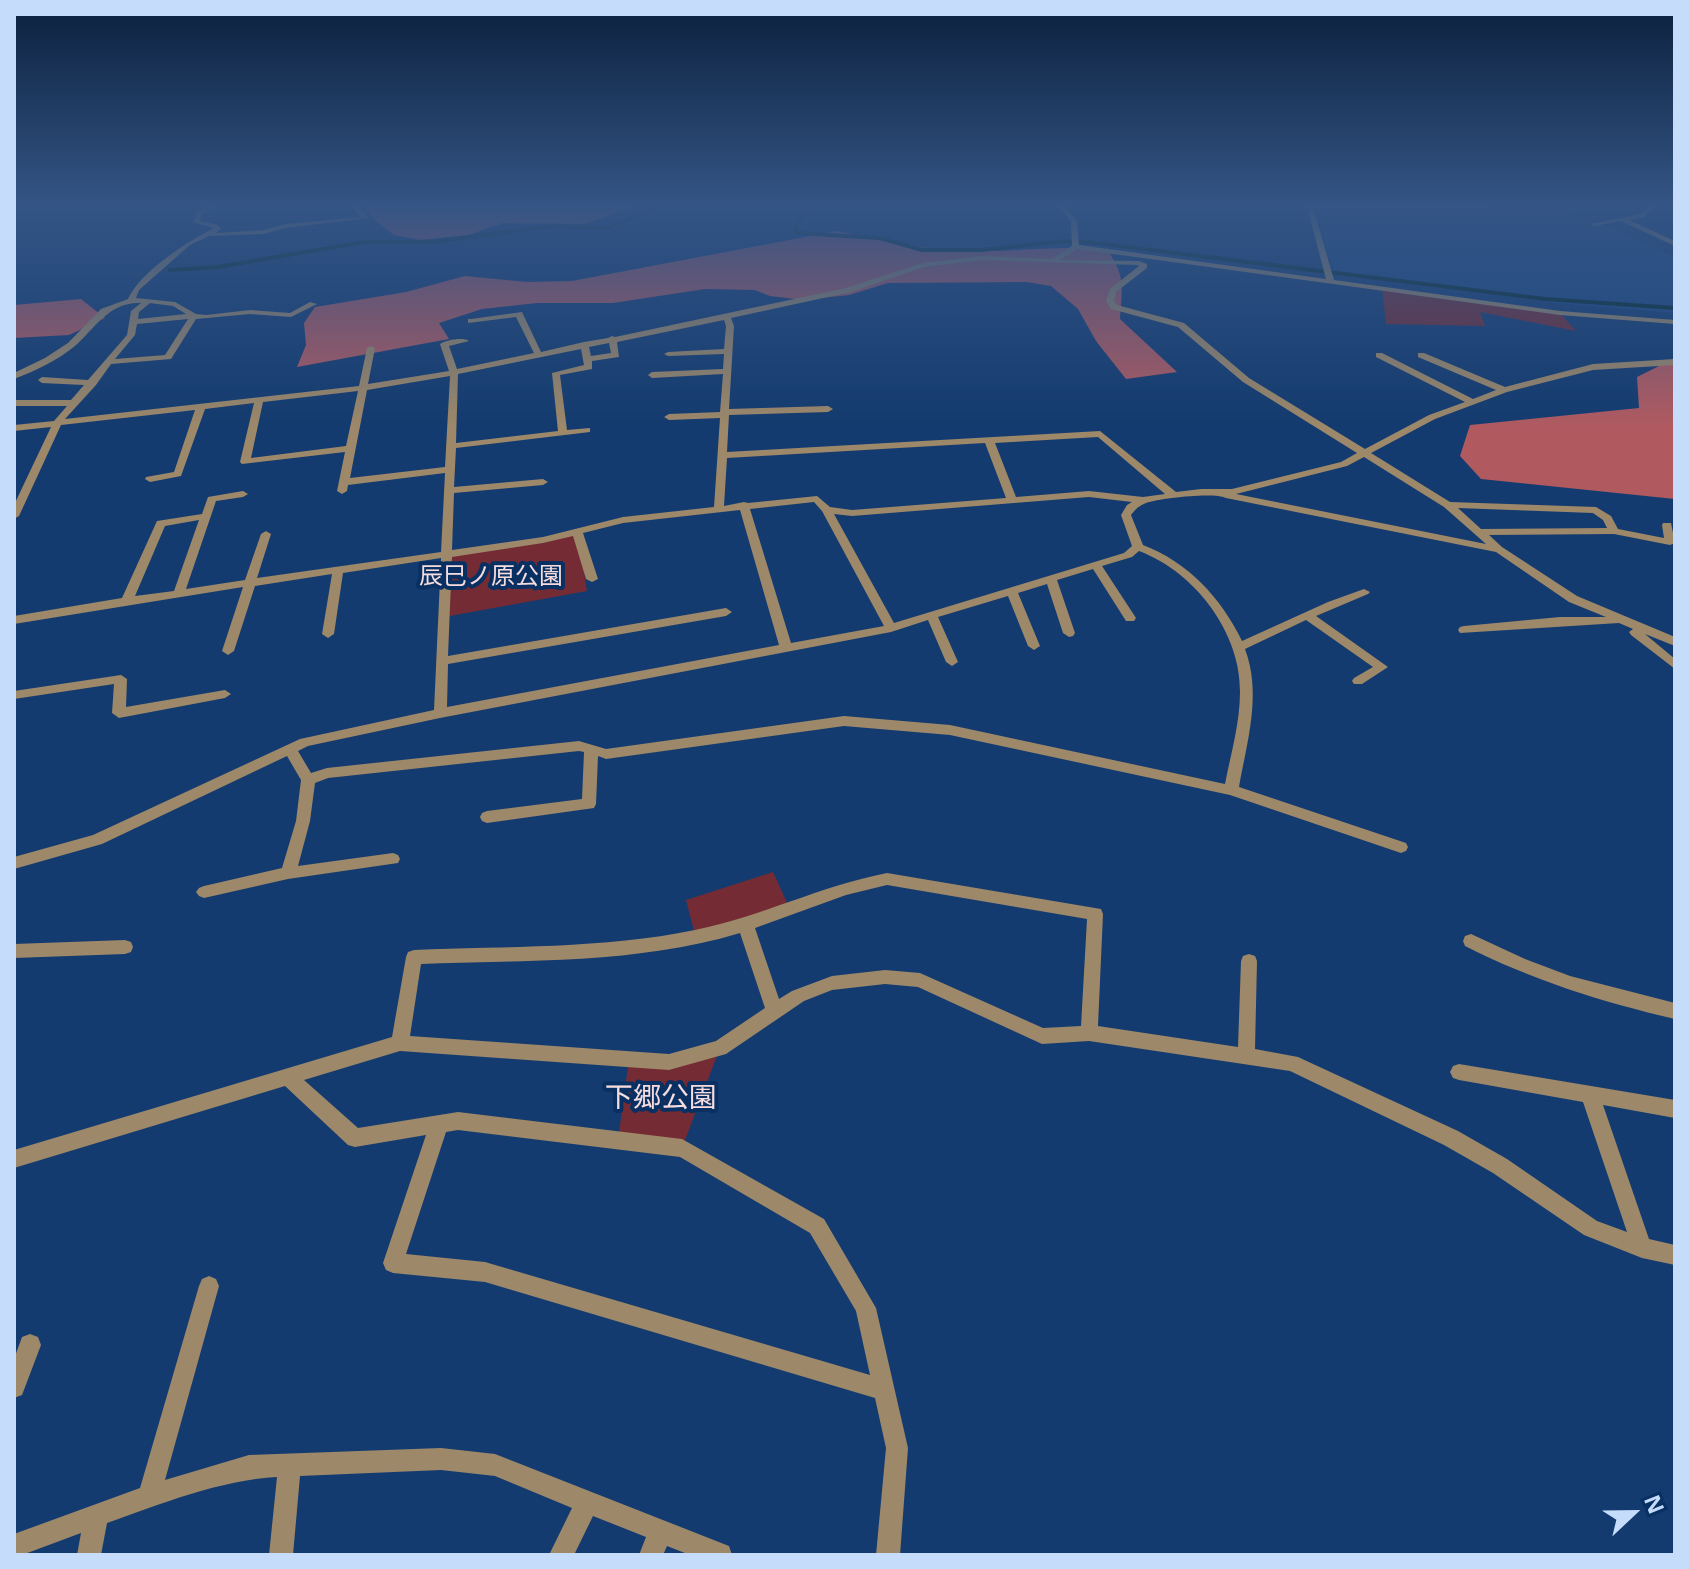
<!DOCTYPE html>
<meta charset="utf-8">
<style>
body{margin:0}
#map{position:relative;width:1689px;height:1569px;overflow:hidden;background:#143b6f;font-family:"Noto Sans",sans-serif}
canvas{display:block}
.frame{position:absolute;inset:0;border:16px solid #c5dcfb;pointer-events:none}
.north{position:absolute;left:1593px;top:1473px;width:80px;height:80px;-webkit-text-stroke:6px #083063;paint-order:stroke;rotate:68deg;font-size:22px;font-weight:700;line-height:32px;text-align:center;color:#c5dcfb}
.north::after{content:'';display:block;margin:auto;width:28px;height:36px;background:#c5dcfb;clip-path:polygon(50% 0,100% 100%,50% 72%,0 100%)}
</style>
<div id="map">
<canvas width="1689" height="1569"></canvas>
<div class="frame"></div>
<div class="north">N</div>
</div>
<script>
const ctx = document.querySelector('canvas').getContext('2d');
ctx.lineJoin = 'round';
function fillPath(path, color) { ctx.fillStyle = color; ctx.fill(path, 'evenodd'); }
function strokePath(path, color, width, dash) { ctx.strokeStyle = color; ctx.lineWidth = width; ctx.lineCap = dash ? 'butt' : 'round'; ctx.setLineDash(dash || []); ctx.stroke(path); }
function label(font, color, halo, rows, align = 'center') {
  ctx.font = font + ' "Noto Sans","Noto Sans JP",sans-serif'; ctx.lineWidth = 8; ctx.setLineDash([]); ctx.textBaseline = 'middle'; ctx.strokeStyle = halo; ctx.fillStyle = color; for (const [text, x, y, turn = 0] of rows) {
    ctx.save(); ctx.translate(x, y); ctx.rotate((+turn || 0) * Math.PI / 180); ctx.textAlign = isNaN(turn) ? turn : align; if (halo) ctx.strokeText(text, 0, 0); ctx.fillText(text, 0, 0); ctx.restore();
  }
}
fillPath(new Path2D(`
 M1315,207H1486L1582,216L1675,257V313L1556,303L1334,275Z`), '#194580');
fillPath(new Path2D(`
 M1382,289L1560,313L1576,331L1480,312L1485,326L1386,324Z
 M578,533L587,591L444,617L445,553Z
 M773,872L789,907L695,935L686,900Z
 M720,1048L682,1148L618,1140L629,1059Z`), '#742b33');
fillPath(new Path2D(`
 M364,207H634L584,224L503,223L468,235L420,240L394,235L377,222Z
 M837,231C886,242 934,252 984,251C1026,251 1065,244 1108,251C1126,277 1122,289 1120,319L1177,372L1126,379L1096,341L1078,309L1051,286L1027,282L888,283L849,295L803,300L770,296L755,290L705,289L613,303H537L482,309L439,323L449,339L297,367L306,345L304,323L315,307L406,292L465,276L527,282L572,281Z
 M81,299L105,318L69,335L14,338V305Z
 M1675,358V499L1481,479L1460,456L1470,425L1639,408L1637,377Z`), '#b05a60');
strokePath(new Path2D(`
 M804,207L806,211L796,226L797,233L880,238L922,250H982L1063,241L1095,243L1545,299L1675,308
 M170,270L218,267L364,242H432L552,226L608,228L656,207`), '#002828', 4);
fillPath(new Path2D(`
 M206,207H214L202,214L200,221L218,225L221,229L216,233L264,230L285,224L361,217L352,207H359L369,218L285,228L264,234L209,236L190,245L139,290L136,298L175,302L196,314L206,315L250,310L290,313L310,302L317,304L291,317L250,314L196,319L171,359L111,364L96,385L65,419L359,386L367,348L371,346L375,348L368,384L449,371L440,344C446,340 463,337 469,341L449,346L457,369L534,353L516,317L468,323V319H471L522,312L541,352L584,342L608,338L612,336L615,337L846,288L923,263L982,256L1052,259L1072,246L1071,221L1058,207H1065L1077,221L1079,245L1326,279L1307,207H1313L1334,280L1560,311L1675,320V324L1560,315L1077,249L1060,260L1139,261L1147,264V268L1116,292L1114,301L1117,305L1184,323L1249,378L1365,449L1429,415L1465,402L1376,357V353H1382L1473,399L1496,390L1418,357V353H1424L1505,387L1593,364L1675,359V365L1593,370L1507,392L1435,419L1371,453L1450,502L1596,507L1611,516L1618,529L1664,538L1662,525L1663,523H1671L1675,543L1670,545L1614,534L1489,535L1502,547L1577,596L1675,637V646L1645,634L1675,659V669L1631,635L1629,632L1633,629L1619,623L1460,633L1458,630L1460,627L1464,626L1560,617H1606L1569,602L1496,552L1226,498C1214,492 1161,498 1146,503C1140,505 1135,509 1131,515L1143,545C1188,562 1221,598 1242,641L1328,602L1364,589L1370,592L1368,594L1316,616L1388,667L1362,684H1354L1352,681L1354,678L1373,667L1306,620L1245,649C1262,694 1247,742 1239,787L1406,843L1408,847L1406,851L1401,853L1230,795L950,735L844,726L606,759L598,756L596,804L594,808L487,823L482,821L480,817L482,813L487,811L582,799L584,752L579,751L328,778L315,783L310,821L298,866L393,853L398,855L400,859L398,863L288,879L204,898L199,896L196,892L199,888L204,886L282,868L296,821L301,780L287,756L102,844L14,869V857L93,835L300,739L434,710L441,558L343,573L334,634L328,638L322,634L332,574L255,586L234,651L228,655L222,651L243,587L14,624V616L122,598L157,521L202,514L208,497L243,491L248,494L243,497L216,501L186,589L245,580L261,534L266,531L271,534L257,578L441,552L445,473L348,485L347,491L342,494L337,491L345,452L242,464L240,462L254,403L205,409L181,476L150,482L145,479L146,477L174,472L195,410L61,425L19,516L14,519V505L51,427L14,431V425L54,421L67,406H14V400H71L84,385L42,383L38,380L42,377L88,380L127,335L131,311L141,303C110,301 95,328 75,346C58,360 35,371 14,379V373L45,358L68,343L101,309L128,299C140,272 188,241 214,228L193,222L197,212ZM982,260L1137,265L1139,266L1110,289L1106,301L1111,309L1178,327L1243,382L1357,453L1341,462L1232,489H1201L1176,492L1100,431L727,452L729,415L828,412L833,409L828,406L729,409L734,326L731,318L851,292L924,267ZM150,303L173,306L186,314L138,319L139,312ZM188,319L165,355L115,359L135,335L137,324ZM724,320L726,326L724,349L668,352L664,354L668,356L724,354L723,369L652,372L648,375L652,378L723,374L720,412L669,414L664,417L669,420L720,418L714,507L623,517L543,537L452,550L454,493L543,485L548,482L543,479L454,487L456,448L590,432V428L567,430L560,375L592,369V361L619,357L617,342ZM609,343L611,353L591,356L589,347ZM581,349L584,365L552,373L558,431L456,443L458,374ZM450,376L445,467L350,478L367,390ZM358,391L346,446L251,458L263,402ZM1098,437L1165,494L1143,497L1089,491L1016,497L995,443ZM985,443L1006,498L852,510L830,507L817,496L748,503L744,502L724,506L727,458ZM1364,457L1444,507L1486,544L1236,494L1347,466ZM1089,497L1132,502L1127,505L1121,515L1132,546L1124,553L894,623L834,514L852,516ZM814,502L822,511L884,626L791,643L750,509ZM1458,508L1593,513L1603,520L1607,528L1481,529ZM740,510L779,645L447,707L448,664L726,616L732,612L726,608L448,656L452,557L543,543L573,536L586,579L592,582L598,579L583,533L623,523ZM199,520L174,591L135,596L165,526ZM1139,551C1195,572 1241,633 1240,692C1240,723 1231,753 1225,784L950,725L844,716L606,749L579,741L327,768L311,773L298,751L308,746L440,718L891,632L928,620L946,662L952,666L958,662L938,617L1008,596L1028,646L1034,650L1040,646L1018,593L1047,584L1063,633L1069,637L1073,636L1075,633L1057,580L1093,569L1126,621H1134L1136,618L1102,566L1132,557Z
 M1648,207H1655L1644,217L1629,220L1675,241V246L1621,221L1594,226L1591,224L1640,214Z
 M121,675L127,679L126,707L225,690L231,694L225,698L119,718L112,713L114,684L14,699V691Z
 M887,873L1101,909L1103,914L1098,1026L1238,1047L1241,961L1243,956L1249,954L1255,956L1257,961L1255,1049L1298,1057L1458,1131L1507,1159L1597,1221L1627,1232L1583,1102L1459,1080L1453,1078L1450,1072L1453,1066L1459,1064L1675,1100V1118L1603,1105L1649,1239L1675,1245V1265L1642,1258L1584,1235L1493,1173L1444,1145L1290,1071L1089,1041L1042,1044L918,987L885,984L832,990L804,1001L726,1054L669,1070L400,1051L304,1080L358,1128L458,1112L682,1139L824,1219L876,1308L908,1448L900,1555H876L886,1448L875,1398L485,1282L393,1273L386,1270L383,1263L426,1135L355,1147L348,1145L285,1086L14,1168V1150L392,1037L406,957L408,952L414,950C507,946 603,949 695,930C760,917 820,886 887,873ZM887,885L1087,919L1081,1026L1043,1028L920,973L885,970L832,976L792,991L779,999L755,928L846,895ZM740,933L765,1008L716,1041L669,1054L410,1036L421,964C527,960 638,964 740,933ZM458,1130L680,1157L810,1233L856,1311L870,1375L485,1262L406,1254L446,1132Z
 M1471,934L1525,959L1570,976L1675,1003V1019C1602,1002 1532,980 1465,946L1463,941L1465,936Z
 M125,940L131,942L133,947L131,952L125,954L14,958V944Z
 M209,1276L216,1279L219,1286L165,1480L249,1455L441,1448L495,1454L729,1546L732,1555H690L667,1546L663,1555H639L646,1537L593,1516L574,1555H549L572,1508L495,1476L441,1470L300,1476L293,1555H269L277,1477C221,1480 160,1504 107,1523L101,1555H77L81,1533L22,1555H14V1534L140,1488L199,1286L202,1279Z
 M30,1334L38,1337L41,1345L22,1395L14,1398V1359L22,1337Z`), '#9d8869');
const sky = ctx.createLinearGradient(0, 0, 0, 427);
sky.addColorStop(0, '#0b203d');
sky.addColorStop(0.48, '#345585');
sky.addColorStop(1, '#34558500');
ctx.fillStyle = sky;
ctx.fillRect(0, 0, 1689, 427);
label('24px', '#f6dcdd', '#083063', [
 ["辰巳ノ原公園",491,577]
]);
label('28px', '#f6dcdd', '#083063', [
 ["下郷公園",661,1099]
]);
</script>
